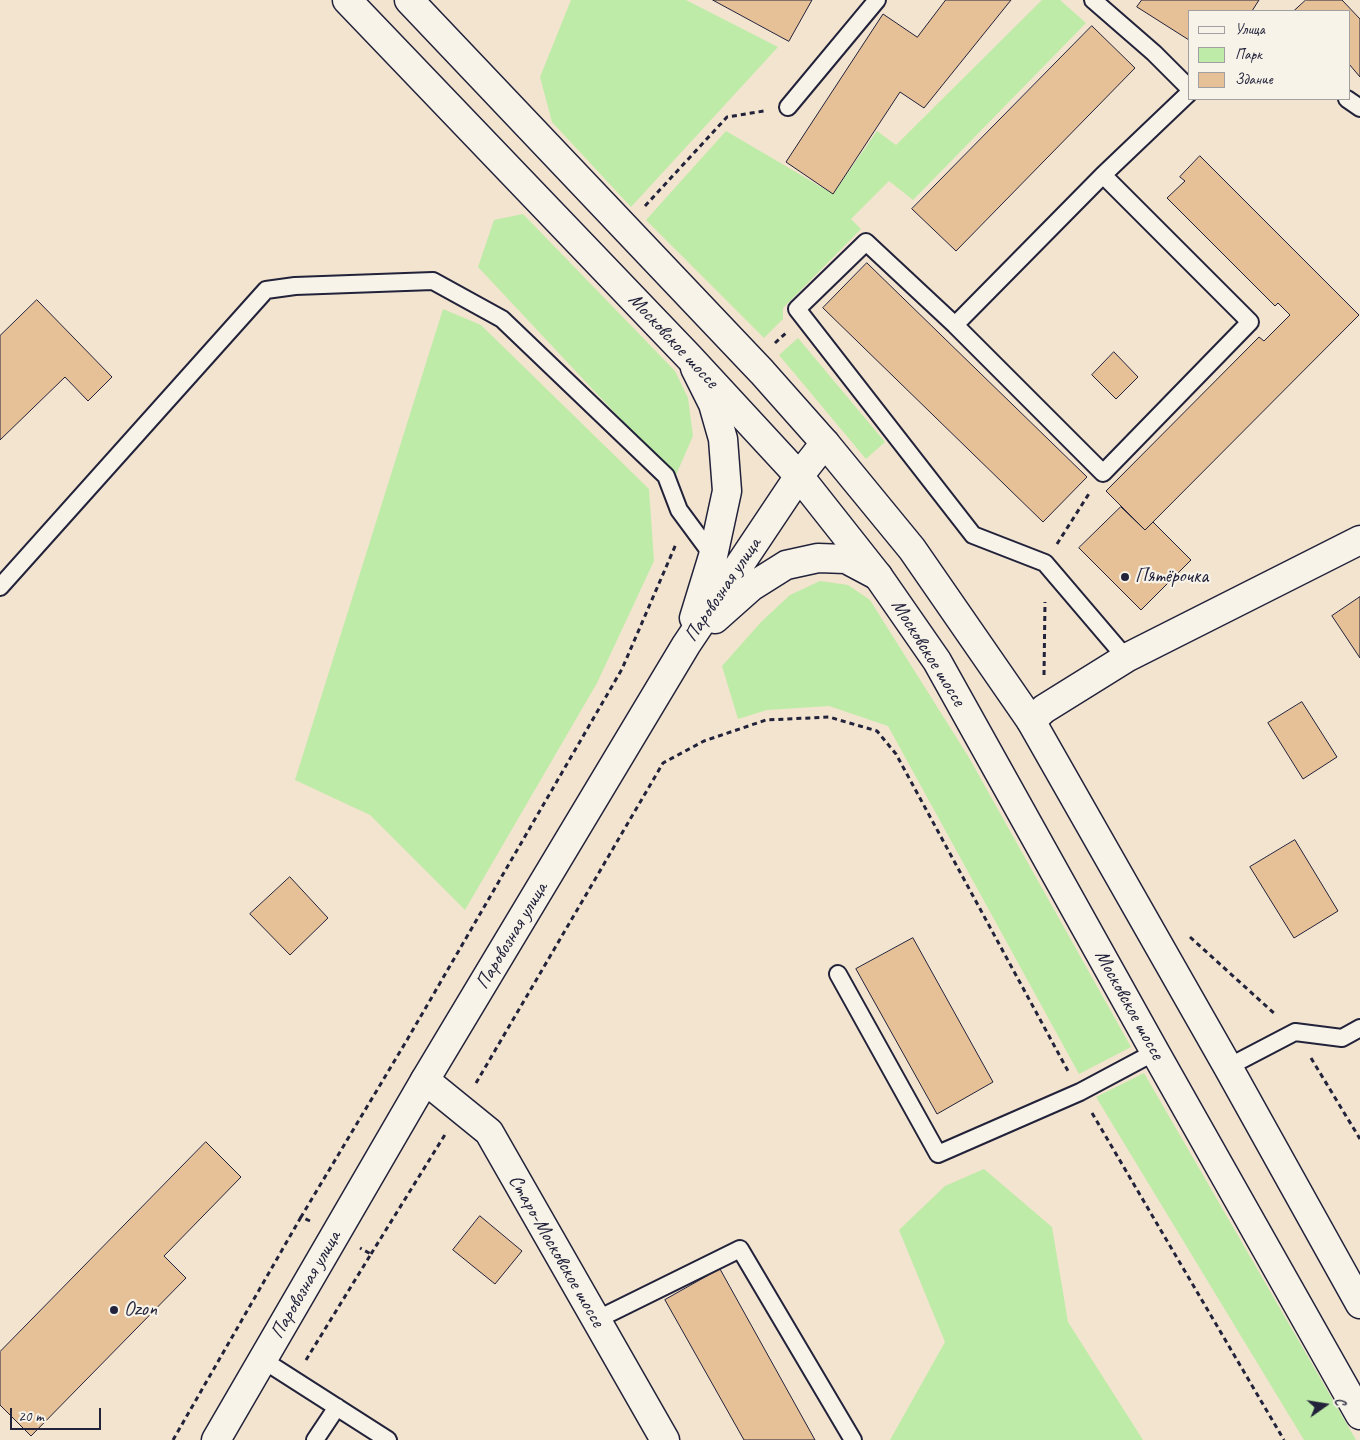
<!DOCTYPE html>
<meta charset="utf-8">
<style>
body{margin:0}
#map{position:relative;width:1360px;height:1440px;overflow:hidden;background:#f2e4cf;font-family:Caveat,sans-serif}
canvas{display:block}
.legend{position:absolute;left:1188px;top:10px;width:162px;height:90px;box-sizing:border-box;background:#f7f3e8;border:1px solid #a29fa3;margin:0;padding:6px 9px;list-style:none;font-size:15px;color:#22223b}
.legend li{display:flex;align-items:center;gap:10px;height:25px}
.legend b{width:25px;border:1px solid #a29fa3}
.north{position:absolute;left:1300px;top:1380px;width:50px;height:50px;-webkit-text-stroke:4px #f7f3e8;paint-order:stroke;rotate:77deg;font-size:14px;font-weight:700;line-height:20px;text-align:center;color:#22223b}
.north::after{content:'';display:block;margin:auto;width:18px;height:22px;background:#22223b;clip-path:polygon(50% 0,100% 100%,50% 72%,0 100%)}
.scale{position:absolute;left:10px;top:1408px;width:91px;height:22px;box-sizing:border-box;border:2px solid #22223b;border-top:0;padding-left:6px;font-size:15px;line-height:18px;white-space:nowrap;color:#22223b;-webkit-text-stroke:4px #f7f3e8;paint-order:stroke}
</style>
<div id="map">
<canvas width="1360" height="1440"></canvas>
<ul class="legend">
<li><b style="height:6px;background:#f7f3e8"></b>Улица</li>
<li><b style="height:14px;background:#bfeba8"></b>Парк</li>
<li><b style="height:14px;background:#e6c096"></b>Здание</li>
</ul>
<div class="north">С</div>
<div class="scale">20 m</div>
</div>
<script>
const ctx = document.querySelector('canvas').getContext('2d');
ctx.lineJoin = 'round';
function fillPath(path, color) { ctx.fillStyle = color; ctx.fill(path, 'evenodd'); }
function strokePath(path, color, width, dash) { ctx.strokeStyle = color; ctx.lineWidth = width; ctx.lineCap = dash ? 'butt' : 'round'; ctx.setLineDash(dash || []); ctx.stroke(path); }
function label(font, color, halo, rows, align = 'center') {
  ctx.font = font + ' Caveat,sans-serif'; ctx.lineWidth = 4.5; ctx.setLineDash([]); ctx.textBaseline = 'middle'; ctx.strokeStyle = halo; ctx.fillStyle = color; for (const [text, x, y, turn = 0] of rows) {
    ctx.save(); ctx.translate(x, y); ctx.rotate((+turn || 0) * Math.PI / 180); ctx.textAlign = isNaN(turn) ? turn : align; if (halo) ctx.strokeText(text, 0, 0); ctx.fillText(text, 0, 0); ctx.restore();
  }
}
fillPath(new Path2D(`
 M571,0H686L778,47L631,207L552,122L540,77Z
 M1042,0H1060L1086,23L913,200L889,181L851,219L861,229L783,308V319L764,338L646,220L726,131L833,194L877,131L896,145Z
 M523,214L675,371L688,398L693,436L675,477L478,267L494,220Z
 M443,309L481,325L649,489L654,561L597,683L465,910L370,815L295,780Z
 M798,338L885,442L866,459L779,355Z
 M820,581L848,585L870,600L968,756L1131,1047L1079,1074L888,726L829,706L767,710L738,719L722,666L761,622L790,595Z
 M1144,1073L1356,1440H1304L1096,1097Z
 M984,1169L1052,1227L1068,1322L1143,1440H890L945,1342L899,1230L945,1186Z`), '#bfeba8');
const building = new Path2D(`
 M713,0H812L789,41Z
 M946,0H1011L924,108L900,92L833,194L786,162L883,14L917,37Z
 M1142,0H1259L1252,11H1189V40L1137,7Z
 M1306,0H1342L1360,19V77L1349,64V11H1294Z
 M1092,26L1135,68L956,251L912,209Z
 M1200,156L1359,315L1145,530L1106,491L1259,337L1264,341L1290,315L1278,303L1275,306L1167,198L1185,181L1180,177Z
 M867,263L1087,477L1043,522L823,308Z
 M37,300L112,377L88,401L65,377L0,440V336Z
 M1114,352L1138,377L1116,399L1092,375Z
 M1121,507L1145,530L1153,522L1191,560L1141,610L1079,548Z
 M1360,597V658L1332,616Z
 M1302,702L1337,757L1303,779L1268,723Z
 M1295,840L1338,911L1294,938L1250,867Z
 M290,877L328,918L290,955L250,914Z
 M913,938L993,1082L937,1114L856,969Z
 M206,1142L241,1177L164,1256L186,1278L31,1436L0,1405V1352Z
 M480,1216L522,1251L495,1284L453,1250Z
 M720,1269L815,1440H744L665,1300Z`);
fillPath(building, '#e6c096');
strokePath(building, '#22223b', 1);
const service = new Path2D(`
 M1093,0L1154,53L1189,88
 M1347,99L1360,108
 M788,107L877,0
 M1103,175L1250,322L1103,473L955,325L1103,175L1189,93
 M955,325L866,242L797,309L973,535L1045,563L1126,658
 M0,587L266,290L295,286L433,281L502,319L666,476L679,510L713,556
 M838,974L938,1154L1080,1092L1155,1052
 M1228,1067L1295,1032L1342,1038L1360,1028
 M596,1320L740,1249L853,1440
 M263,1360L388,1440
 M315,1440L337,1407`);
const minor = new Path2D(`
 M1031,721L1044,709L1126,658L1360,540
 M425,1080L489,1132L665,1440`);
const secondary = new Path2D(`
 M694,618L713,556L727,491L723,439L713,404L695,368
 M715,619L751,587L786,565L818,558L846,559L878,576
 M216,1440L425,1080L686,645L799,476L825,443`);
const primary = new Path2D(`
 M347,0L689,357L799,476L878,576L937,661L1155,1052L1360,1415
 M409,0L762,372L825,443L912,549L1031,721L1228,1067L1360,1304`);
strokePath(service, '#22223b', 20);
strokePath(minor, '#22223b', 31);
strokePath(secondary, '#22223b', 31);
strokePath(primary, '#22223b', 31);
strokePath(new Path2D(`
 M645,206L727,117L764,111
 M775,343L787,332
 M1057,544L1090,492
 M1044,675L1045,602
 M1190,937L1276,1015
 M1311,1058L1360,1139
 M476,1083L663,763L704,741L766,720L829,717L877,731L896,754L1068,1071
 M1092,1113L1284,1440
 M310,1221L301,1217L407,1040L622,669L676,544
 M371,1254L446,1133
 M306,1360L371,1254L360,1248
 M173,1440L301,1217`), '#22223b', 3, [5, 4]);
strokePath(service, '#f7f3e8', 16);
strokePath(minor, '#f7f3e8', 28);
strokePath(secondary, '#f7f3e8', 28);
strokePath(primary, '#f7f3e8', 28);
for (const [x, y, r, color] of [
 [1125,577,5,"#22223b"],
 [114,1310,5,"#22223b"]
]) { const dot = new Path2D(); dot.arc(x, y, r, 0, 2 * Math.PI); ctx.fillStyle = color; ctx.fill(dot); strokePath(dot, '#f7f3e8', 2); }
label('20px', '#22223b', '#f7f3e8', [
 ["Московское шоссе",673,341,47],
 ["Паровозная улица",723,590,-56],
 ["Московское шоссе",928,653,58],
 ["Паровозная улица",512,936,-59],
 ["Московское шоссе",1129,1005,61],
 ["Старо-Московское шоссе",556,1251,60],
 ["Паровозная улица",306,1285,-60]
]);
label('20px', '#22223b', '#f7f3e8', [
 ["Пятёрочка",1135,577],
 ["Ozon",124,1310]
], 'left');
</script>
